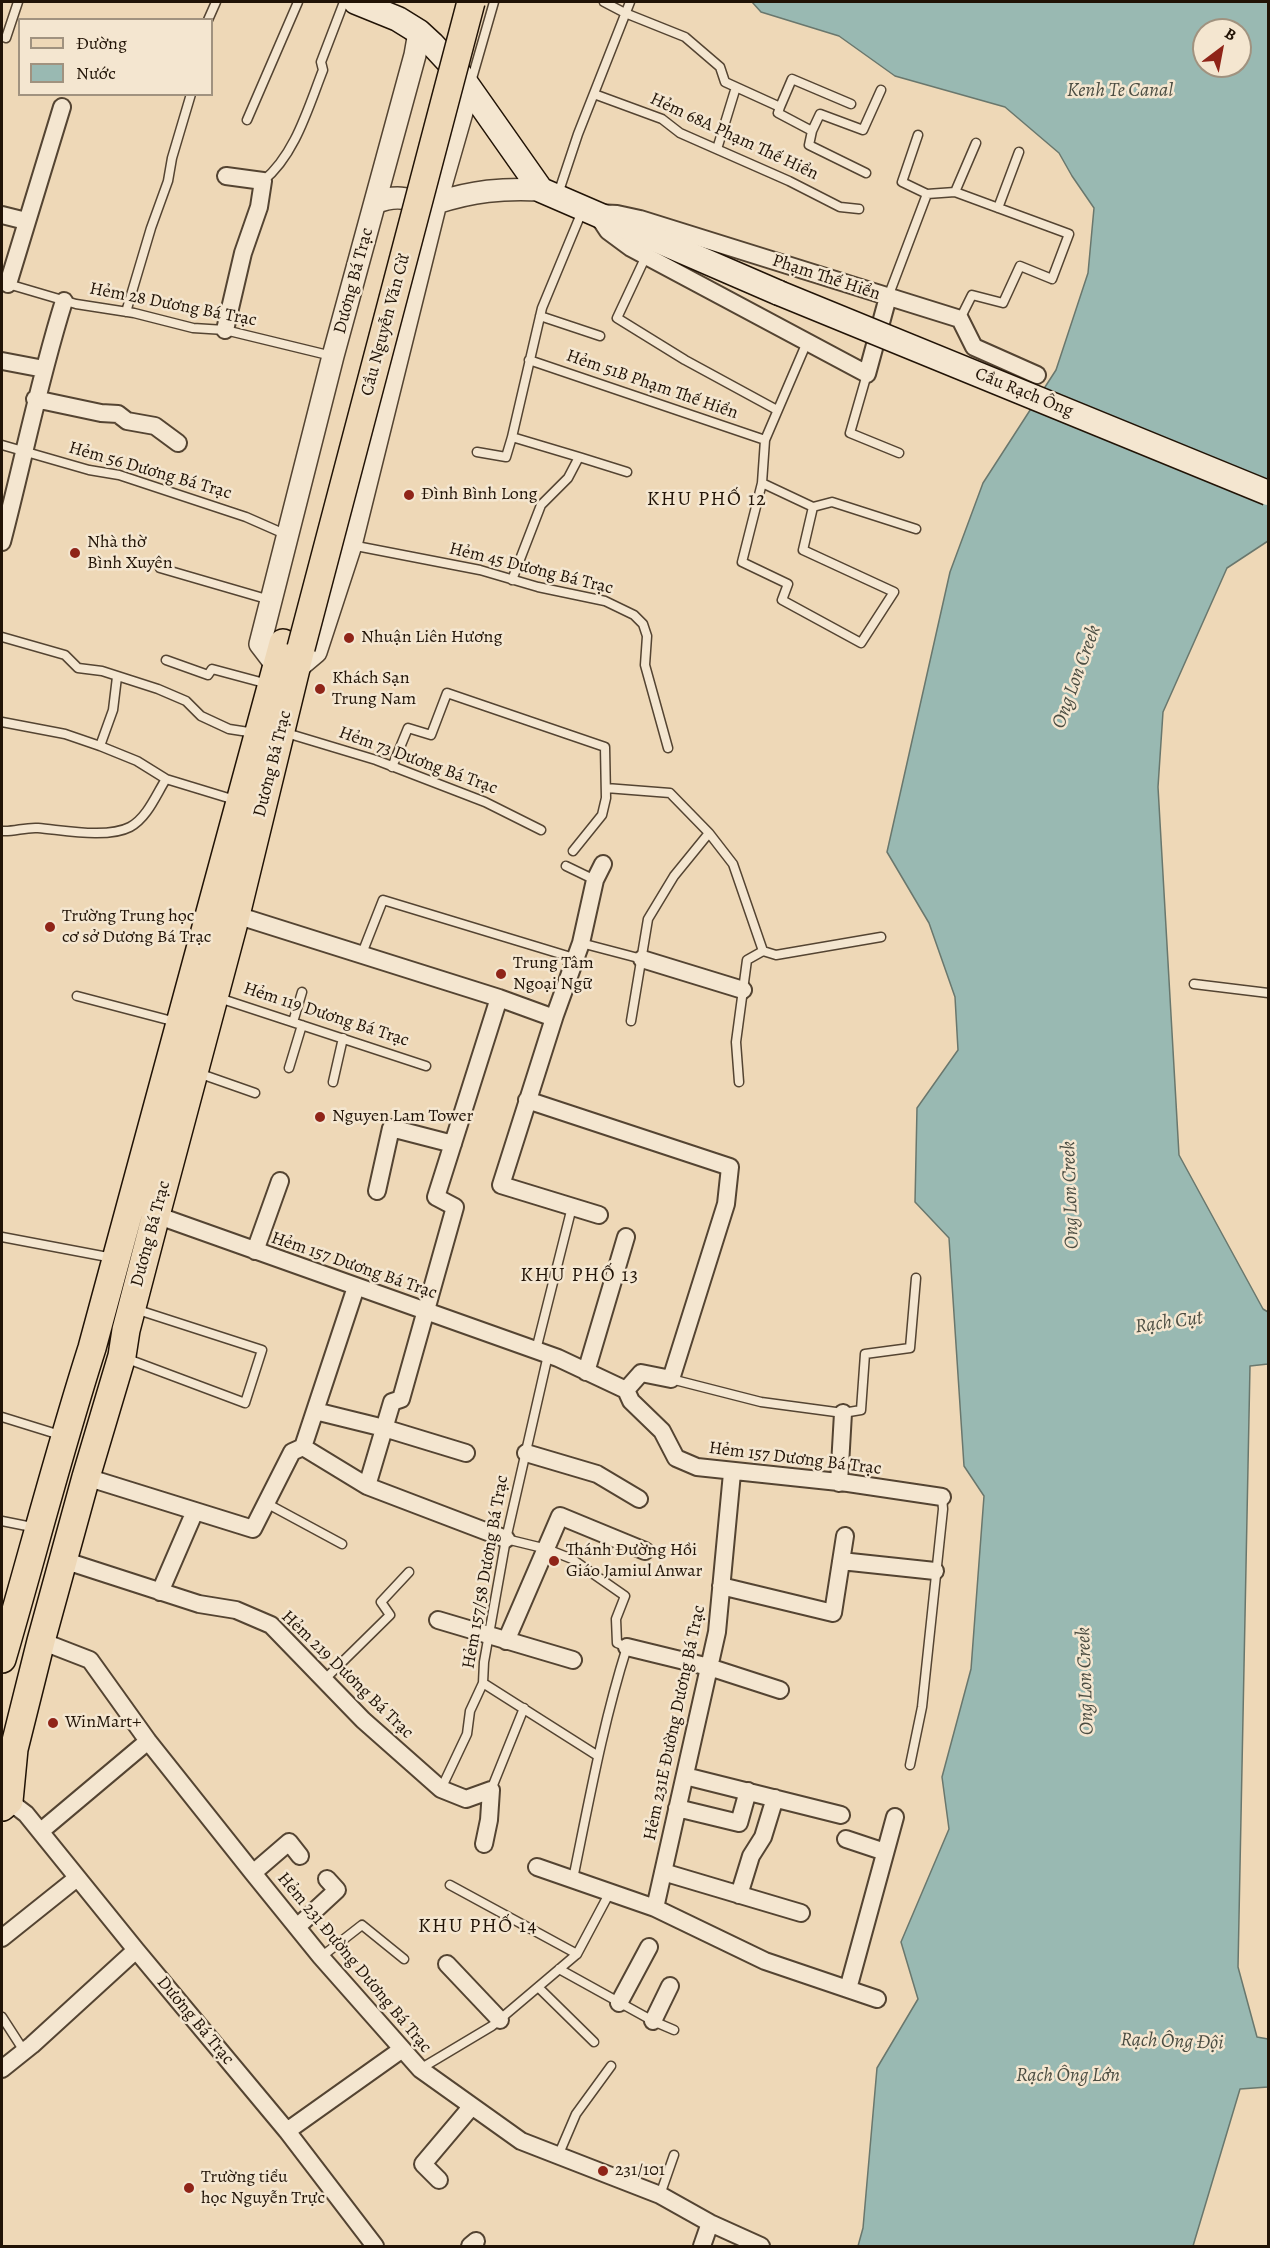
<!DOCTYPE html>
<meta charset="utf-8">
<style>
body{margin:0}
#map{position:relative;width:1270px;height:2248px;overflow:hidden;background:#eed8b7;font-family:Alegreya,serif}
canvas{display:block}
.frame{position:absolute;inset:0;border:3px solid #211306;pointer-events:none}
.legend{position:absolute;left:18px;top:18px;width:195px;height:78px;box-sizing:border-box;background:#f4e6d0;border:2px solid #a0927f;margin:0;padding:8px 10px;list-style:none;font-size:18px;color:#211306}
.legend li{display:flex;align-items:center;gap:12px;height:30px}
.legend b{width:30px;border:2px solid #a0927f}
.north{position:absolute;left:1192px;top:18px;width:60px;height:60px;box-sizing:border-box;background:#f4e6d0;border:2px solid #a0927f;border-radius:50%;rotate:32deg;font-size:16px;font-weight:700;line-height:24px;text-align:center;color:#211306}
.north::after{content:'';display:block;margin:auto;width:21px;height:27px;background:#8f2418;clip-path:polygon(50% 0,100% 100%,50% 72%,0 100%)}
</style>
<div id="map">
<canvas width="1270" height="2248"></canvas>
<div class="frame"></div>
<ul class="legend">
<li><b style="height:8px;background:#eed8b7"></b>Đường</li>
<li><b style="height:16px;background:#99b9b2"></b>Nước</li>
</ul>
<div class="north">B</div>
</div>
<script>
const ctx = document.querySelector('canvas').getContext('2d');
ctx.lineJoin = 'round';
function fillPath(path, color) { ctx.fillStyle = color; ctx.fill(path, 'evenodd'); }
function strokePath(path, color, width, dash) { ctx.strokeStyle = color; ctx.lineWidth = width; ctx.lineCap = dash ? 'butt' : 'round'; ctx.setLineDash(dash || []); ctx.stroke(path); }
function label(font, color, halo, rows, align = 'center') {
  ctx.font = font + ' Alegreya,serif'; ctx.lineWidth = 5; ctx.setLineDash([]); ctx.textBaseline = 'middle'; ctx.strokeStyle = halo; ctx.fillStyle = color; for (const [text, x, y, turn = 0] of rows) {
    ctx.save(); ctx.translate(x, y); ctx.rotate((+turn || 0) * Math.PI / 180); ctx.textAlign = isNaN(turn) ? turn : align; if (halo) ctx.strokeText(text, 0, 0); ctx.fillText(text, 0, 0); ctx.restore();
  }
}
const water = new Path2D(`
 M752,2H1268V541L1227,568L1163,712L1158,787L1179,1155L1263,1309L1268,1312V1364L1250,1366L1238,1967L1257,2037L1268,2039V2087L1240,2089L1193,2246H858L863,2228L877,2068L918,1999L901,1942L949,1829L942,1777L971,1669L984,1496L964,1466L949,1238L915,1202L917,1108L958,1050L955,997L929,923L887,852L950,572L983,483L1056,370L1088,273L1094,208L1072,176L1059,153L1005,107L895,76L839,36L761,12ZM1204,30H1240V66H1204Z`);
fillPath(water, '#99b9b2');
strokePath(water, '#69776d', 1.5);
const service = new Path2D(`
 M604,2L625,13L685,37L720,67L725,82L780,107L778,113L812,131L809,145L866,173
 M208,20L216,2
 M6,38L18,2
 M471,82L494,2
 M594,94L662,119L680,133L789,181L840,207L859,209
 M780,107L792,79L851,104
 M247,120L298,2
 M812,131L820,114L863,130L881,90
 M918,135L902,182L927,194L955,192L1069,234L1052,279L1020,266L1003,303L972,295L960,319
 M717,149L736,87
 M263,181C295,155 308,108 323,70L321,62L344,2
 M955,192L976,143
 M558,194L578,134L630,2
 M998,208L1019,152
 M646,256L617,318L685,360L777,410
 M8,284L76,304L134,313L193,328L225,330L332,356
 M888,297L927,194
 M126,312L151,228L168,181L172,158L191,94
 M540,316L600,336
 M529,360L765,440
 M867,374L850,433L899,453
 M2,445L89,470L119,475L246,517L287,535
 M477,452L506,457L512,437
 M579,457L627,472
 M762,483L813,507L803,550L894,592L861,643L782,600L788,584L742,562L762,483L765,440L807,342
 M813,507L832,502L916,529
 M351,545L480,570L538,587L605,601L634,615L643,624L647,636L645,665L668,748
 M160,568L270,600
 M512,580L541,505L568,478L579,457L512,437L542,308L583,209
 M2,637L65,655L78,668L102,671L158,689L186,701L201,716L229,729L255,733
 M166,660L208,675L212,669L268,684
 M2,722L65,734L100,746L137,761L166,779L235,800
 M283,732L376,760L485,802L541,830
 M100,746L113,710L117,677
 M392,767L408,728L431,735L447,693L605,747L606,798L602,815L573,851
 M606,788L670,793L709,833L733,864L763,951L776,955L881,937
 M2,831C14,832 25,827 38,828C63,830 107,839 130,827C147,818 156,795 166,779
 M566,866L595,880
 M581,943L642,959
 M361,956L383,900L574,958
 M1194,984L1268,993
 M77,996L176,1022
 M219,998L426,1066
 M631,1021L648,919L674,876L709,833
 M293,1022L302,992
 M289,1068L302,1025
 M198,1073L255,1093
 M333,1082L343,1038
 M739,1082L736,1042L747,960L763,951
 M2,1237L113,1258
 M536,1350L572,1207
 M125,1358L245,1403L262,1350L135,1309
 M671,1379L761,1402L843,1413L861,1410L865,1354L910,1348L916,1278
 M2,1417L60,1435
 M266,1503L342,1544
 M2,1521L37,1528
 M506,1539L547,1549L572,1559L625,1596L616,1619L617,1643L627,1647C603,1723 589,1801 573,1879
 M324,1680L390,1615L381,1602L409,1572
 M483,1683L598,1756
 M910,1765L922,1707L943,1509L942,1497
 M441,1789L467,1734L470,1711L483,1683L484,1662L506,1539L548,1355
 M491,1790L524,1708
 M450,1885L577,1954
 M321,1957L362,1925L404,1959
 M559,1969L653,2021L674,2030
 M538,1987L594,2042
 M2,2017L24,2051
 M420,2069L492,2026L577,1954L610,1892
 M558,2156L576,2114L611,2066
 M660,2195L674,2155`);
const minor = new Path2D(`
 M2,215L26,221
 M8,284L62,107
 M888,297L867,374L631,248L608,231L596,213L617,214L640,219L960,319L974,347L1037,375
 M225,330L243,253L259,207L263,181L226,176
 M2,361L44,369
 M35,399L101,413L118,414L127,421L155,426L178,443
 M2,542C23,462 39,380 64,301
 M236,915L499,998L554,1018
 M642,959L743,990
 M527,1100L730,1167L726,1204L671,1379L641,1373L626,1390
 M377,1191L391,1128L453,1144
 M156,1215L558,1358L626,1390L631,1401L662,1431L676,1458L697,1467L848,1483L942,1497
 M599,1215L501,1185L555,1015L581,943L595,880L603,864
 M255,1251L280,1181
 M586,1372L626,1237
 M315,1411L384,1428L466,1453
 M303,1447L367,1486L506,1539
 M526,1453L597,1474L639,1499
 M86,1477L253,1529L292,1452L303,1447L356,1287
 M839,1483L843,1413
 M367,1486L392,1402L401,1399L455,1207L436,1197L499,998
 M63,1560L199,1604L236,1610L271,1625L363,1720L441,1789L466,1799L491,1790L489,1820L484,1844
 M841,1561L935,1571
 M721,1586L833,1613L845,1536
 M160,1592L195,1511
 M438,1620L573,1660
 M41,1641L90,1660L148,1741L253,1873L321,1957L420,2069L521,2141L660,2195L710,2223L761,2246
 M506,1641L560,1516L645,1551
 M627,1647L709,1667L780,1690
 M685,1776L841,1815
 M9,1801L26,1814L136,1950L287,2131L375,2246
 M677,1808L739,1823L748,1791
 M41,1831L148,1741
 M846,1839L885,1852
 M537,1867L655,1908L765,1961L877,1999
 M663,1872L801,1913
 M253,1873L289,1842L300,1856
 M739,1895L751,1856L763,1837L775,1798
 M655,1908L717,1632L732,1473
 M297,1927L337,1890L327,1879
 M2,1938L77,1878
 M447,1964L500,2020
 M848,1989L895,1817
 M619,2003L649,1947
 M653,2021L670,1986
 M2,2069L32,2045L136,1950
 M287,2131L401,2050
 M439,2180L423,2164L472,2106
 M470,2246L476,2241
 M702,2246L710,2223`);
const tertiary = new Path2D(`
 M375,203C394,195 416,195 429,215
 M436,203C473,191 502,188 541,190
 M276,665L260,644L333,356L415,55L419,32
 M297,668L316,652L351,545L436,203L469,88`);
const secondary = new Path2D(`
 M356,2L398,19L419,32L432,44L458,72L541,190L779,293`);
const primary = new Path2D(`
 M2,1659C32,1556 59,1451 92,1348L283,643
 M2,1807L9,1801L14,1749L41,1641L86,1477L122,1356L126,1330L156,1215L236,915L301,648`);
strokePath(service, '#544432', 11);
strokePath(minor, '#544432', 20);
strokePath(tertiary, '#544432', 24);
strokePath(secondary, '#211306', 27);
strokePath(primary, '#211306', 30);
strokePath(service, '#f4e6d0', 8);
strokePath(minor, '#f4e6d0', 16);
strokePath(tertiary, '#f4e6d0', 21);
strokePath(secondary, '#f4e6d0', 24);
strokePath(primary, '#eed8b7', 27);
const secondaryBridge = new Path2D(`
 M779,293L1268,493`);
const primaryBridge = new Path2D(`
 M301,648L471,2`);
strokePath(secondaryBridge, '#211306', 27, []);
strokePath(primaryBridge, '#211306', 30, []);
strokePath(secondaryBridge, '#f4e6d0', 24);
strokePath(primaryBridge, '#eed8b7', 27);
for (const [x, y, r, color] of [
 [409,495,6,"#8f2418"],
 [75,553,6,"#8f2418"],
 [349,638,6,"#8f2418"],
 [320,689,6,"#8f2418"],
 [50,927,6,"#8f2418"],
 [501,974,6,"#8f2418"],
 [320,1117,6,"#8f2418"],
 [554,1561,6,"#8f2418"],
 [53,1723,6,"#8f2418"],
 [603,2171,6,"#8f2418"],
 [189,2188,6,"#8f2418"]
]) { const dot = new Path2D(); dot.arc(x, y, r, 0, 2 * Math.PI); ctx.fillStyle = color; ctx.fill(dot); strokePath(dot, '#f4e6d0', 2); }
label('18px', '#211306', '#f4e6d0', [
 ["Hẻm 68A Phạm Thế Hiển",734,137,25],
 ["Phạm Thế Hiển",826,278,18],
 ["Dương Bá Trạc",354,281,-75],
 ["Hẻm 28 Dương Bá Trạc",173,305,11],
 ["Cầu Nguyễn Văn Cừ",386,325,-75],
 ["Hẻm 51B Phạm Thế Hiển",652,385,19],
 ["Cầu Rạch Ông",1024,393,22],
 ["Hẻm 56 Dương Bá Trạc",150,471,16],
 ["Hẻm 45 Dương Bá Trạc",531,569,14],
 ["Hẻm 73 Dương Bá Trạc",418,761,20],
 ["Dương Bá Trạc",273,764,-76],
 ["Hẻm 119 Dương Bá Trạc",326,1015,18],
 ["Dương Bá Trạc",151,1234,-75],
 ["Hẻm 157 Dương Bá Trạc",354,1266,19],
 ["Hẻm 157 Dương Bá Trạc",795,1459,7],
 ["Hẻm 157/58 Dương Bá Trạc",486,1572,-80],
 ["Hẻm 219 Dương Bá Trạc",347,1675,44],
 ["Hẻm 231E Đường Dương Bá Trạc",675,1723,-78],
 ["Hẻm 231 Đường Dương Bá Trạc",354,1963,50],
 ["Dương Bá Trạc",195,2021,50]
]);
label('18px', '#211306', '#f4e6d0', [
 ["Đình Bình Long",421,495],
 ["Nhà thờ",87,543],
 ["Bình Xuyên",87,564],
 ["Nhuận Liên Hương",361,638],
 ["Khách Sạn",332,679],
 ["Trung Nam",332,700],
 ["Trường Trung học",62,917],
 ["cơ sở Dương Bá Trạc",62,938],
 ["Trung Tâm",513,964],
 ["Ngoại Ngữ",513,985],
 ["Nguyen Lam Tower",332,1117],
 ["Thánh Đường Hồi",566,1551],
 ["Giáo Jamiul Anwar",566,1572],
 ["WinMart+",65,1723],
 ["231/101",615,2171],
 ["Trường tiểu",201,2178],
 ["học Nguyễn Trực",201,2199]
], 'left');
label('italic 20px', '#4b4d42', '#f4e6d0', [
 ["Kenh Te Canal",1120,91],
 ["Ong Lon Creek",1077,677,-70],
 ["Ong Lon Creek",1071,1195,-92],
 ["Rạch Cụt",1169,1323,-8],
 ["Ong Lon Creek",1086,1681,-92],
 ["Rạch Ông Đội",1172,2042,2],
 ["Rạch Ông Lớn",1068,2076]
]);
ctx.letterSpacing = '1.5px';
label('20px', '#211306', '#f4e6d0', [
 ["KHU PHỐ 12",707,500],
 ["KHU PHỐ 13",580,1276],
 ["KHU PHỐ 14",478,1927]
]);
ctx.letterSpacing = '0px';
</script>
